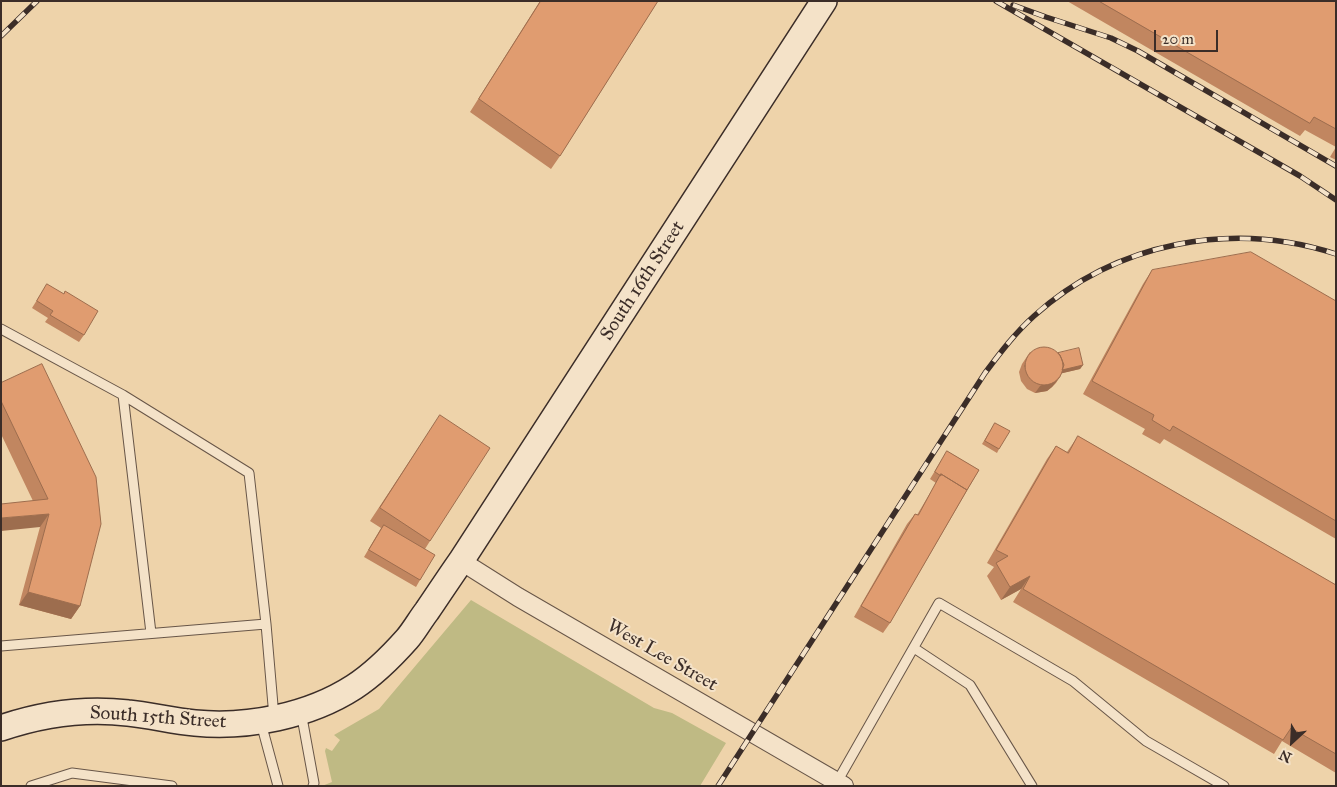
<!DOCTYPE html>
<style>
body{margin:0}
#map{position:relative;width:1337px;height:787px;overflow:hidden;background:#eed3aa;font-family:"IM FELL Great Primer",serif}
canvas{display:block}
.frame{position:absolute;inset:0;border:2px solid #3b2d28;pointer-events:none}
.north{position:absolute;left:1267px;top:717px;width:50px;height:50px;-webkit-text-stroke:4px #f4e2c8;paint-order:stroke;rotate:205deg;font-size:14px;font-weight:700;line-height:20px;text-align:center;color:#3b2d28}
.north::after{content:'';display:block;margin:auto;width:18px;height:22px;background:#3b2d28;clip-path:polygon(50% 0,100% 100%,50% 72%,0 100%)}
.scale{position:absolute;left:1154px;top:30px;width:64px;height:22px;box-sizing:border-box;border:2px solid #3b2d28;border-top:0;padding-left:6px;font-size:15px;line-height:18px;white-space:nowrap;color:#3b2d28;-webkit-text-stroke:4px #f4e2c8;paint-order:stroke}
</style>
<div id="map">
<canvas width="1337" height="787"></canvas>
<div class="frame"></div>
<div class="north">N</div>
<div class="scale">20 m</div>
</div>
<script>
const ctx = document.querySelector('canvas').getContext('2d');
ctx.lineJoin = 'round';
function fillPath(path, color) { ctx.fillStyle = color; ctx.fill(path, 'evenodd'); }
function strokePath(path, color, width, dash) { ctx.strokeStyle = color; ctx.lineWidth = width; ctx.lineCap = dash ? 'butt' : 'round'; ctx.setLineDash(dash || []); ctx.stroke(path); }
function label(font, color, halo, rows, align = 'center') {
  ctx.font = font + ' "IM FELL Great Primer",serif'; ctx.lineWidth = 4; ctx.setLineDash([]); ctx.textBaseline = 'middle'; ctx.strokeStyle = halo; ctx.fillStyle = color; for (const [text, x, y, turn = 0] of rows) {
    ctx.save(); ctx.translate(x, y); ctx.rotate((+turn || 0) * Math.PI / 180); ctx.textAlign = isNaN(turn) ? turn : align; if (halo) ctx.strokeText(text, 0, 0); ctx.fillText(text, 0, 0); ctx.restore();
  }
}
fillPath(new Path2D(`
 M471,600L654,708L672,713L726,743L700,786H322L332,782L325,751L326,748L332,751L340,740L334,735L379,709Z`), '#bfba84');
const lane = new Path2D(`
 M1,329L123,395
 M266,624L274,717
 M1,646L266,624L249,473L123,395L151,633
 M914,648L970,685L1032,786
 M301,712L314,783L313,786
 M261,723L278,786
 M837,782L939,603L1073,681L1146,741L1224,786
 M31,786L72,773L172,786`);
const street = new Path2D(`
 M461,561L518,597L844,786`);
const secondary = new Path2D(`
 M1,728C42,714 85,708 128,713C150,715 172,721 195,723C248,728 309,716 354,687C374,674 391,657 407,639C414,631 420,620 427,611C438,595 449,578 461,561L824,1`);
strokePath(lane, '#685648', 11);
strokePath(street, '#685648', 20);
strokePath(secondary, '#3b2d28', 28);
strokePath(lane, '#f4e2c8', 9);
strokePath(street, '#f4e2c8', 18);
strokePath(secondary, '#f4e2c8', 25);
const rail = new Path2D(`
 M996,1L1300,176L1336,200
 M1013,5L1046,17L1111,38L1138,51L1336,166
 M1,36L37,1
 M718,786L985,373C1000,353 1015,333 1034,316C1116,242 1232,220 1336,254`);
strokePath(rail, '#3b2d28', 5.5);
strokePath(rail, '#f4e2c8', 4, [11]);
fillPath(new Path2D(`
 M540,1H658L560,156L551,169L470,112Z
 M1067,1H1336V160L1330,157L1336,147L1305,130L1300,136Z
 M1152,270L1336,301V539L1164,439L1160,444L1142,434L1145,429L1083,394L1143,284Z
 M47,284L84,335L79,342L45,322L48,318L32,308Z
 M1030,352L1058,353L1083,365L1080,369L1062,373L1056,383L1052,387L1047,391L1035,393L1027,389L1021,381L1019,372L1022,364Z
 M42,364L80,606L71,619L19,605L40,527L33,501L1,434V383Z
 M440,415L430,541L425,549L420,580L416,587L364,557L381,528L370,521Z
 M995,423L999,449L997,453L982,444Z
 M1078,436L1336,585V773L1282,741L1274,754L1013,602L1021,589L1001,600L987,576L994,567L987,563L1047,459L1056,446L1067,452Z
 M947,451L979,470L890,623L883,633L854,617L907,524L915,514L917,515L936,483L930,479Z`), '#c18660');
fillPath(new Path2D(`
 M1083,365L1080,369L1059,374L1061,370Z
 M1061,376L1052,387L1047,391L1035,393L1040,386Z
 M49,514L40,527L1,531V518Z
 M1030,576L1021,589L1001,600L1010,587Z
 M28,592L80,606L71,619L19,605Z`), '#9d6d4e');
const building = new Path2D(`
 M541,1H658L560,156L479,99Z
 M1099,1H1336V129L1314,117L1310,123Z
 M1251,252L1336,301V521L1173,426L1170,431L1152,420L1154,415L1092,381L1152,270Z
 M47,284L64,294L65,291L98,311L84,335L50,315L53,311L37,301Z
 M1025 366a19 19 0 1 1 38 0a19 19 0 1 1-38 0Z
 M1079,348L1083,365L1062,370L1064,365L1060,355L1058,353Z
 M42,364L96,477L101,524L80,606L28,592L49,514L1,518V504L48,499L1,401V383Z
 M440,415L490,448L430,541L380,508Z
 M995,423L1010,431L999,449L985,441Z
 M1078,436L1336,585V754L1291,728L1283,740L1023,589L1030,576L1010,587L996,563L1008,556L996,550L1056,446L1068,453Z
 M947,451L979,470L967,490L941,474V476L935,472Z
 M941,474L967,490L890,623L861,606L915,514L918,515Z
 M384,525L435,555L420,580L369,550Z`);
fillPath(building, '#e09c70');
strokePath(building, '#9d6d4e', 1);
label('19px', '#3b2d28', '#f4e2c8', [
 ["South 16th Street",643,281,-57],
 ["West Lee Street",662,656,30],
 ["South 15th Street",158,718,4]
]);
</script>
